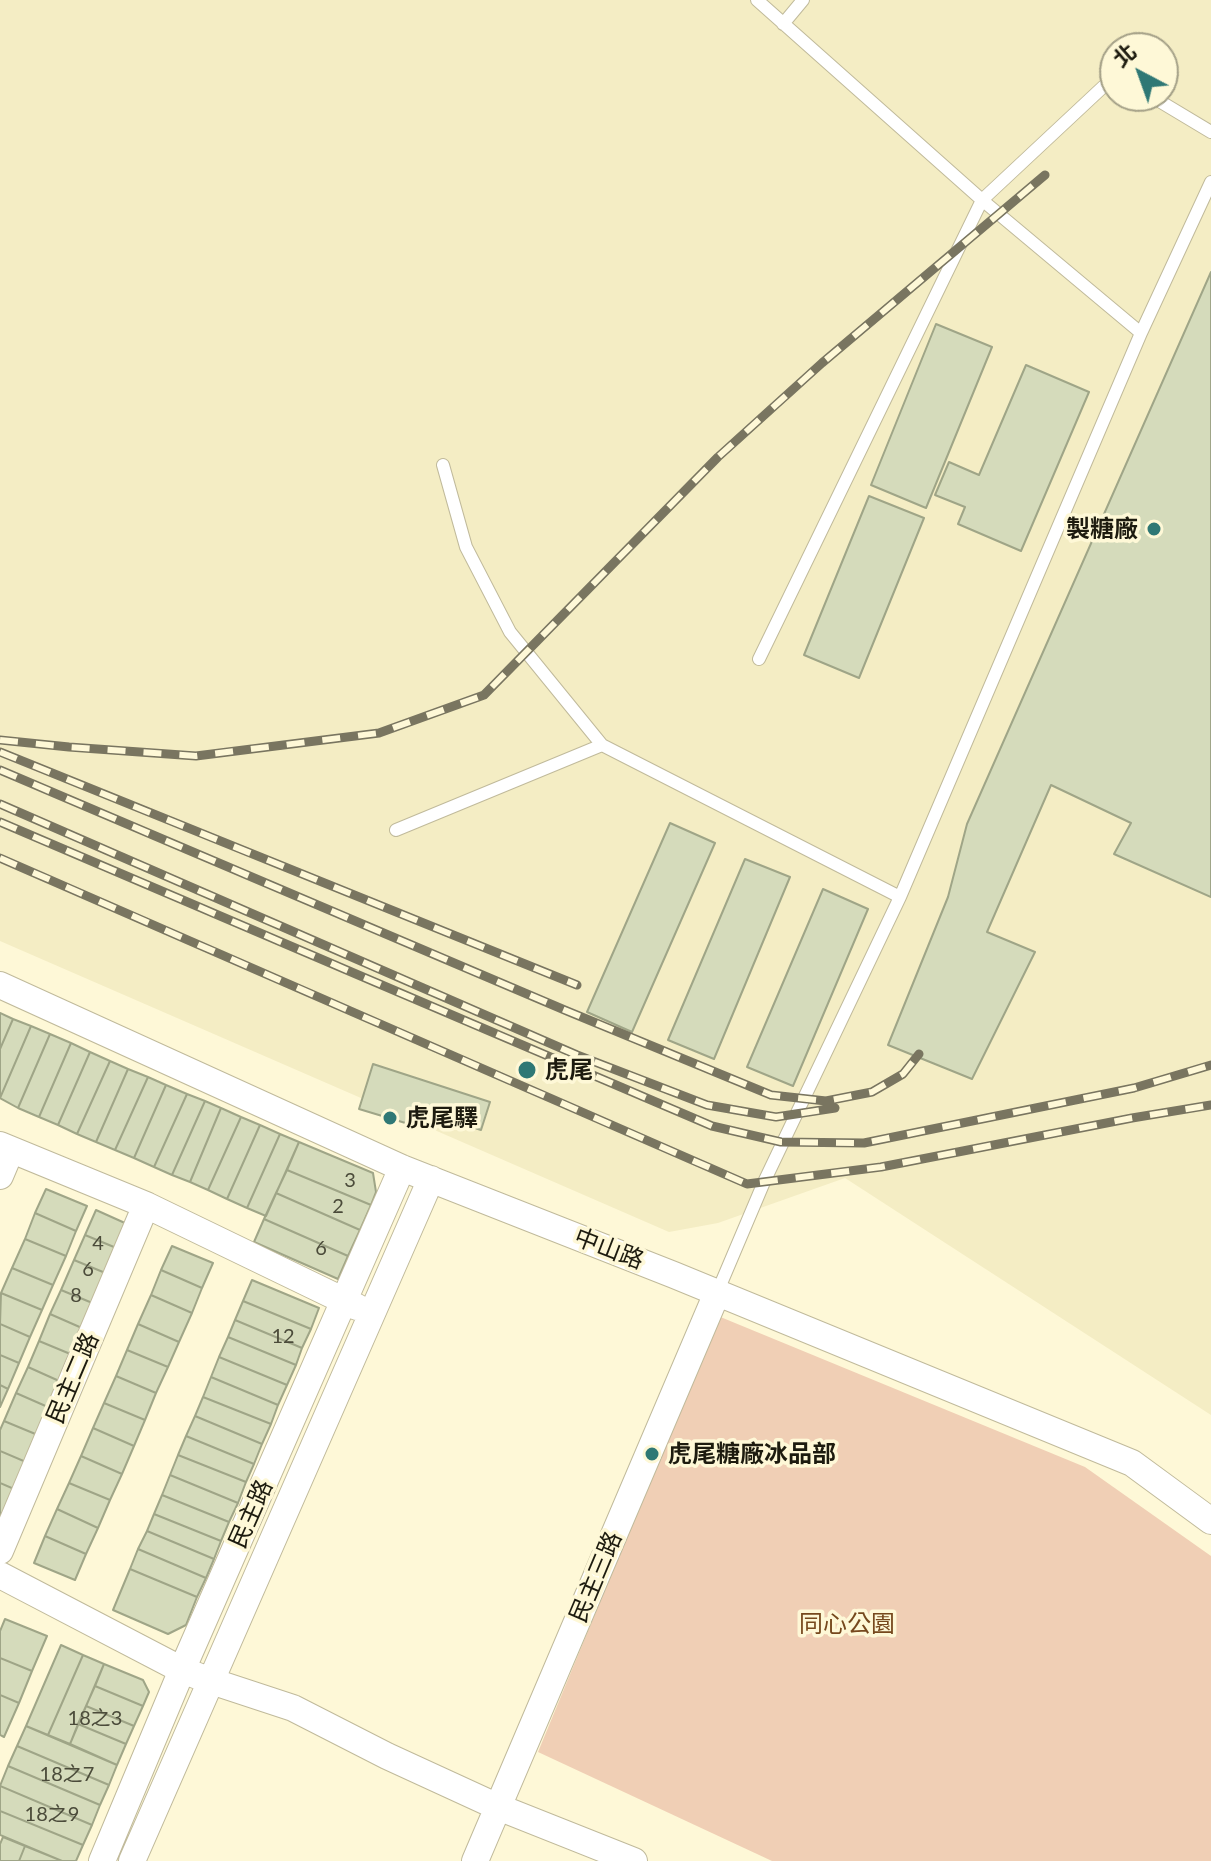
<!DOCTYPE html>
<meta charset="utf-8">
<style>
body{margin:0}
#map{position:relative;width:1211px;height:1861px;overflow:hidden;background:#fef8d7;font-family:Lato,"Noto Sans TC",sans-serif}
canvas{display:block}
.north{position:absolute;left:1099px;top:32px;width:80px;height:80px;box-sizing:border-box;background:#fef8d7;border:2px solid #a4a087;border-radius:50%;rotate:319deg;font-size:22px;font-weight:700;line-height:32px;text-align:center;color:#1d1b0f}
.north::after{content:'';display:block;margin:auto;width:28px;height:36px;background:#2f7875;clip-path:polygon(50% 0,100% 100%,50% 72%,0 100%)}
</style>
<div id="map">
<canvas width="1211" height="1861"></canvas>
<div class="north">北</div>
</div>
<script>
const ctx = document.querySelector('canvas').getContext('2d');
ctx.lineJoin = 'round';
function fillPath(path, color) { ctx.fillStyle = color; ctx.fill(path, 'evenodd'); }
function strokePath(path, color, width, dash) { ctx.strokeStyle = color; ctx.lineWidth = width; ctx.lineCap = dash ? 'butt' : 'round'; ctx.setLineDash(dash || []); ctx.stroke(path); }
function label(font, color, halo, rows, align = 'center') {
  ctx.font = font + ' Lato,"Noto Sans TC",sans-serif'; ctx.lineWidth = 7; ctx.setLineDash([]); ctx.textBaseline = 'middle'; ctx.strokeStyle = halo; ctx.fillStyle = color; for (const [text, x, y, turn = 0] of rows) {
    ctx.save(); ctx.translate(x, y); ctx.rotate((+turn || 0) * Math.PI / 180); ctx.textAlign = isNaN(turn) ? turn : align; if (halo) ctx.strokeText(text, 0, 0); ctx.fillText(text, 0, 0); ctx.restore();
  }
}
fillPath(new Path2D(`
 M0,0H1211V1415L845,1178L718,1223L669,1232L0,941ZM1115,48H1163V96H1115Z`), '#f4edc4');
fillPath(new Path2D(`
 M718,1316L1085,1467L1211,1556V1861H772L538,1752Z`), '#f0cfb5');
const building = new Path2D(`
 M1211,272V897L1114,854L1131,823L1051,785L987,932L1035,952L972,1079L888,1045L948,897L967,824Z
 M936,324L992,347L926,508L871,485Z
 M1026,365L1089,392L1021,551L958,524L965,507L935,495L949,462L979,475Z
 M869,496L924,518L859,678L804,655Z
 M670,823L715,843L632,1032L587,1012Z
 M745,859L790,877L714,1059L668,1040Z
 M823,889L868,909L793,1086L747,1067Z
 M0,1013L13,1019L0,1049Z
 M13,1019L31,1026L0,1098V1049Z
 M31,1026L50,1034L18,1108L0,1098Z
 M50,1034L71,1043L39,1117L18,1108Z
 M71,1043L90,1052L58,1125L39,1117Z
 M90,1052L110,1061L77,1134L58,1125Z
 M110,1061L128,1069L96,1142L77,1134Z
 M373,1064L490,1102L481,1130L431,1114L422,1128L359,1109Z
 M128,1069L148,1077L115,1150L96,1142Z
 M148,1077L166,1085L134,1158L115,1150Z
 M166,1085L187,1094L154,1167L134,1158Z
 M187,1094L205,1101L172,1175L154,1167Z
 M205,1101L221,1108L190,1182L172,1175Z
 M221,1108L241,1117L208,1190L190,1182Z
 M241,1117L260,1125L227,1199L208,1190Z
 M260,1125L280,1134L247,1208L227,1199Z
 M280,1134L299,1142L266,1216L247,1208Z
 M299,1142L373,1173L376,1192L371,1205L287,1170Z
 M287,1170L371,1205L360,1230L276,1193Z
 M46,1189L87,1206L76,1231L35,1213Z
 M276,1193L360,1230L348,1256L264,1219Z
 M96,1210L136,1228L126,1252L85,1235Z
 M35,1213L76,1231L66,1256L25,1239Z
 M264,1219L348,1256L338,1279L254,1242Z
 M85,1235L126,1252L115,1277L74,1260Z
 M25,1239L66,1256L53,1285L12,1268Z
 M172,1246L213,1263L202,1288L161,1270Z
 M74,1260L115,1277L102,1307L61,1290Z
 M12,1268L53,1285L42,1310L1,1293Z
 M161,1270L202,1288L192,1313L151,1295Z
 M252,1280L319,1308L311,1329L243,1301Z
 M61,1290L102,1307L91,1332L50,1314Z
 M1,1293L42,1310L30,1337L0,1324Z
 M151,1295L192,1313L179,1342L138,1324Z
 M243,1301L311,1329L302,1348L235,1320Z
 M50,1314L91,1332L80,1358L39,1341Z
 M235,1320L302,1348L296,1365L228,1337Z
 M0,1324L30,1337L19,1363L0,1355Z
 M138,1324L179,1342L168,1367L127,1350Z
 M228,1337L296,1365L287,1385L219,1357Z
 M39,1341L80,1358L68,1385L28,1367Z
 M127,1350L168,1367L156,1393L116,1376Z
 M0,1355L19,1363L8,1389L0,1385Z
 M219,1357L287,1385L278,1405L211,1377Z
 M28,1367L68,1385L57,1411L16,1393Z
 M116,1376L156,1393L145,1420L104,1403Z
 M211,1377L278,1405L271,1424L203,1397Z
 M0,1385L8,1389L0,1407Z
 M16,1393L57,1411L45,1438L4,1421Z
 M203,1397L271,1424L262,1444L195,1416Z
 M104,1403L145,1420L134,1446L93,1428Z
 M195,1416L262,1444L254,1464L186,1436Z
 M4,1421L45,1438L33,1465L0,1451V1430Z
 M93,1428L134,1446L122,1474L81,1456Z
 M186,1436L254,1464L246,1482L178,1455Z
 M0,1451L33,1465L21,1492L0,1483Z
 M178,1455L246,1482L238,1503L170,1475Z
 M81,1456L122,1474L110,1500L69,1483Z
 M170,1475L238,1503L229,1522L162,1495Z
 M0,1483L21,1492L10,1518L0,1514Z
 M69,1483L110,1500L98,1528L57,1509Z
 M162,1495L229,1522L221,1541L154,1514Z
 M57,1509L98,1528L86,1554L45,1536Z
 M154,1514L221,1541L214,1559L147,1531Z
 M147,1531L214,1559L206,1578L138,1549Z
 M45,1536L86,1554L75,1580L34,1563Z
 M138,1549L206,1578L197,1597L130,1569Z
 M130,1569L197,1597L186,1625L168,1634L113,1610Z
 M5,1619L47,1636L32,1671L0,1658V1631Z
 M61,1645L83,1655L48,1735L26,1726Z
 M83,1655L104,1664L70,1744L48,1735Z
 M0,1658L32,1671L19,1703L0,1695Z
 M104,1664L143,1680L149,1692L143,1706L95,1686Z
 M95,1686L143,1706L134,1726L86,1706Z
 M0,1695L19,1703L4,1737L0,1735Z
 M86,1706L134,1726L126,1744L78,1724Z
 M78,1724L126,1744L117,1765L70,1744Z
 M26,1726L117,1765L109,1785L17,1746Z
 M17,1746L109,1785L100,1805L8,1766Z
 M8,1766L100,1805L92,1825L0,1786Z
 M0,1786L92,1825L83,1845L0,1811Z
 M0,1811L83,1845L76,1861H62L0,1835Z
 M3,1837L25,1846L19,1861H0V1844Z
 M25,1846L62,1861H19Z`);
fillPath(building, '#d5dbbb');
strokePath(building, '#9fa587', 2);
const service = new Path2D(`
 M757,0L982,200L1141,333
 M783,24L803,0
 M1151,96L1211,132
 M443,465L466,547L510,632L602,745L900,897
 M759,659L982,200L1104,86L1115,87
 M396,830L602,745
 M717,1293L764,1182L900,897L1141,333L1211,182`);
const minor = new Path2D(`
 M0,985L402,1168L674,1275L1132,1463L1211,1521
 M0,1145L146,1205L357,1307
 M0,1176L11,1150
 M0,1551L146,1205
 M0,1575L182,1670L211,1681L293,1708L387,1756L498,1807L634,1861
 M102,1861L182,1670L402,1168
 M132,1861L431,1179
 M475,1861L717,1293`);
strokePath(service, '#c0ba9b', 14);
strokePath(minor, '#c0ba9b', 28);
strokePath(service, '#fff', 12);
strokePath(minor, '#fff', 26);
const rail = new Path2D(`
 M0,740L69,747L196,756L379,733L484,695L718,457L822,363L1045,175
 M0,752L577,985
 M0,770L567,1011L771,1095L826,1101L872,1092L903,1074L919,1054
 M0,804L577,1055L707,1105L776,1117L835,1108
 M0,822L712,1126L781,1142L864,1143L1134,1088L1211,1065
 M0,858L747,1184L881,1167L1132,1118L1211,1105`);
strokePath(rail, '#797560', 9);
strokePath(rail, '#fef8d7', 6, [18]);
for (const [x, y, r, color] of [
 [1154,529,8,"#2f7875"],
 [527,1070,10,"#2f7875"],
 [390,1118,8,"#2f7875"],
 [652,1454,8,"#2f7875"]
]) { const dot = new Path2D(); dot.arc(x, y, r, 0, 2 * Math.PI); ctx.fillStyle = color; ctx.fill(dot); strokePath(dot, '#fef8d7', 3); }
label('20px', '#4b4b3a', null, [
 ["3",350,1181],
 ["2",338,1207],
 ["4",98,1244],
 ["6",321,1249],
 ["6",88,1270],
 ["8",76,1296],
 ["12",283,1337],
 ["18之3",95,1719],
 ["18之7",67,1775],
 ["18之9",52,1815]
]);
label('bold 24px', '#1d1b0f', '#fef8d7', [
 ["製糖廠",1138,529,"right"],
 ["虎尾",545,1070],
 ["虎尾驛",406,1118],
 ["虎尾糖廠冰品部",668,1454]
], 'left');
label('24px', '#1d1b0f', '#fef8d7', [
 ["中山路",609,1249,21],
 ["民主二路",73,1378,-67],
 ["民主路",251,1514,-66],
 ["民主三路",596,1577,-67]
]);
label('24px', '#76481d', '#fef8d7', [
 ["同心公園",847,1624]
]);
</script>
